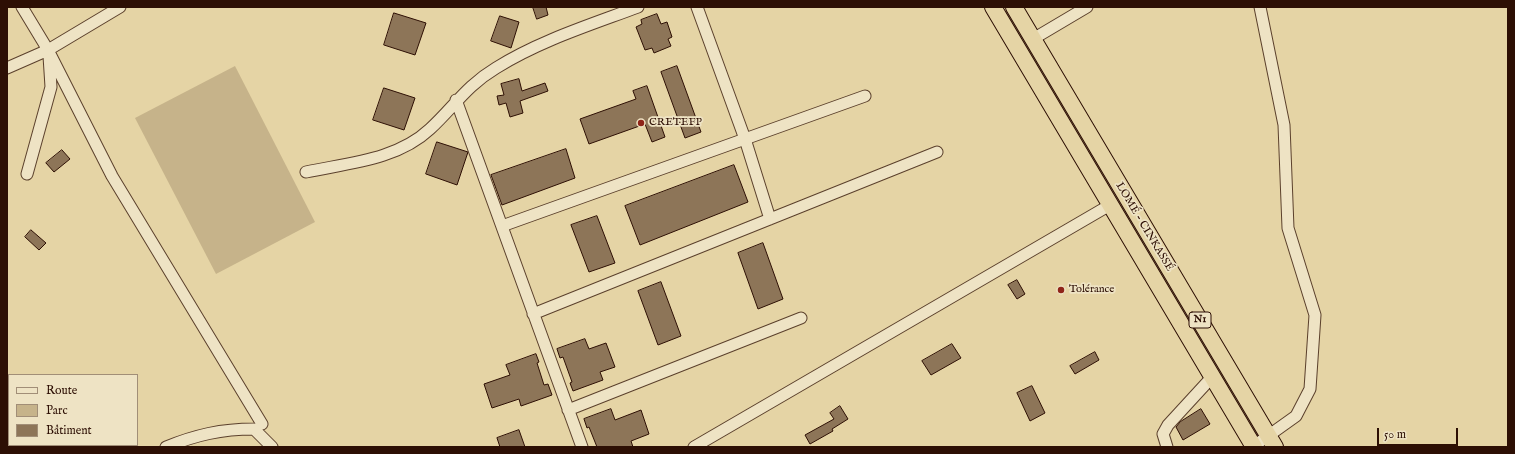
<!DOCTYPE html>
<meta charset="utf-8">
<style>
body{margin:0}
#map{position:relative;width:1515px;height:454px;overflow:hidden;background:#e5d4a5;font-family:"IM FELL English",serif}
canvas{display:block}
.frame{position:absolute;inset:0;border:8px solid #2d0f04;pointer-events:none}
.legend{position:absolute;left:8px;top:374px;width:130px;height:72px;box-sizing:border-box;background:#eee3c4;border:1px solid #a18e77;margin:0;padding:5px 7px;list-style:none;font-size:12px;color:#2d0f04}
.legend li{display:flex;align-items:center;gap:8px;height:20px}
.legend b{width:20px;border:1px solid #a18e77}
.scale{position:absolute;left:1377px;top:428px;width:81px;height:18px;box-sizing:border-box;border:2px solid #2d0f04;border-top:0;padding-left:5px;font-size:12px;line-height:14px;white-space:nowrap;color:#2d0f04;-webkit-text-stroke:3px #eee3c4;paint-order:stroke}
</style>
<div id="map">
<canvas width="1515" height="454"></canvas>
<div class="frame"></div>
<ul class="legend">
<li><b style="height:5px;background:#eee3c4"></b>Route</li>
<li><b style="height:11px;background:#c6b38a"></b>Parc</li>
<li><b style="height:11px;background:#8d7558"></b>Bâtiment</li>
</ul>
<div class="scale">50 m</div>
</div>
<script>
const ctx = document.querySelector('canvas').getContext('2d');
ctx.lineJoin = 'round';
function fillPath(path, color) { ctx.fillStyle = color; ctx.fill(path, 'evenodd'); }
function strokePath(path, color, width, dash) { ctx.strokeStyle = color; ctx.lineWidth = width; ctx.lineCap = dash ? 'butt' : 'round'; ctx.setLineDash(dash || []); ctx.stroke(path); }
function label(font, color, halo, rows, align = 'center') {
  ctx.font = font + ' "IM FELL English",serif'; ctx.lineWidth = 3.5; ctx.setLineDash([]); ctx.textBaseline = 'middle'; ctx.strokeStyle = halo; ctx.fillStyle = color; for (const [text, x, y, turn = 0] of rows) {
    ctx.save(); ctx.translate(x, y); ctx.rotate((+turn || 0) * Math.PI / 180); ctx.textAlign = isNaN(turn) ? turn : align; if (halo) ctx.strokeText(text, 0, 0); ctx.fillText(text, 0, 0); ctx.restore();
  }
}
fillPath(new Path2D(`
 M235,66L315,222L216,274L135,118Z`), '#c6b38a');
const building = new Path2D(`
 M533,7H546L548,15L537,19Z
 M394,13L426,23L415,55L384,45Z
 M657,14L661,24L667,22L672,37L668,39L671,46L654,53L652,48L645,50L636,27L642,24L641,20Z
 M500,16L519,22L511,48L491,41Z
 M677,66L701,132L685,138L661,72Z
 M519,79L522,91L545,83L548,91L520,101L523,113L510,117L506,103L499,105L497,96L504,95L501,84Z
 M647,86L665,137L652,142L645,124L589,144L580,119L636,99L633,91Z
 M384,88L415,98L404,130L373,120Z
 M437,142L468,152L457,185L426,174Z
 M566,149L575,178L502,205L491,175Z
 M62,150L70,159L54,172L46,163Z
 M734,165L748,202L640,245L625,206Z
 M597,216L615,263L589,272L571,225Z
 M31,230L46,243L39,250L25,237Z
 M763,243L783,299L758,309L738,253Z
 M1017,280L1025,294L1017,299L1008,285Z
 M661,282L681,336L658,345L638,291Z
 M585,339L589,349L606,343L615,367L600,372L603,380L573,391L570,383L572,382L563,357L560,358L557,349Z
 M952,344L961,358L931,375L922,361Z
 M1095,352L1099,360L1075,374L1070,366Z
 M536,354L539,362L537,363L544,385L548,384L552,395L521,406L519,399L492,408L484,384L510,375L506,365Z
 M1032,386L1045,413L1030,421L1017,393Z
 M840,406L848,419L832,429L833,431L810,444L805,435L834,419L830,413Z
 M611,409L615,420L641,410L649,434L631,441L633,447H597L589,427L587,428L584,419Z
 M1201,409L1210,424L1183,440L1176,427L1180,422Z
 M519,430L525,447H500L497,438Z`);
fillPath(building, '#8d7558');
strokePath(building, '#2d0f04', 1);
const minor = new Path2D(`
 M22,7L48,50L120,7
 M697,7L745,139L770,219
 M1033,39L1087,7
 M7,68L48,50L112,176L262,424
 M456,100L582,447
 M306,172C348,163 397,160 430,129C454,107 466,86 496,68C539,41 590,25 638,7
 M27,174L51,87L49,56
 M502,226L865,96
 M533,314L937,152
 M568,410L801,318
 M1254,446L1296,416L1310,389L1315,315L1288,228L1284,125L1260,7
 M166,447C196,435 221,429 254,429L272,447
 M694,447L1110,205
 M1167,447L1163,434L1168,425L1213,376`);
const highway = new Path2D(`
 M993,7L1254,447
 M1014,7L1275,447`);
strokePath(minor, '#5b402c', 13);
strokePath(highway, '#2d0f04', 18);
strokePath(new Path2D(`
 M7,434L9,436
 M21,445L24,447`), '#2d0f04', 2, [3, 2]);
strokePath(minor, '#eee3c4', 11);
strokePath(highway, '#e5d4a5', 16);
for (const [x, y, r, color] of [
 [641,123,4,"#8f2418"],
 [1061,290,4,"#8f2418"]
]) { const dot = new Path2D(); dot.arc(x, y, r, 0, 2 * Math.PI); ctx.fillStyle = color; ctx.fill(dot); strokePath(dot, '#eee3c4', 1.5); }
for (const [x, y, w] of [
 [1200,320,22]
]) { const box = new Path2D(); box.roundRect(x - w / 2, y - 8, w, 16, 3); ctx.fillStyle = '#eee3c4'; ctx.fill(box); strokePath(box, '#2d0f04', 1); }
label('bold 10px', '#2d0f04', null, [
 ["N1",1200,320]
]);
label('11px', '#2d0f04', '#eee3c4', [
 ["CRETEFP",649,123],
 ["Tolérance",1069,290]
], 'left');
label('11px', '#2d0f04', '#eee3c4', [
 ["LOMÉ - CINKASSÉ",1144,227,59]
]);
</script>
